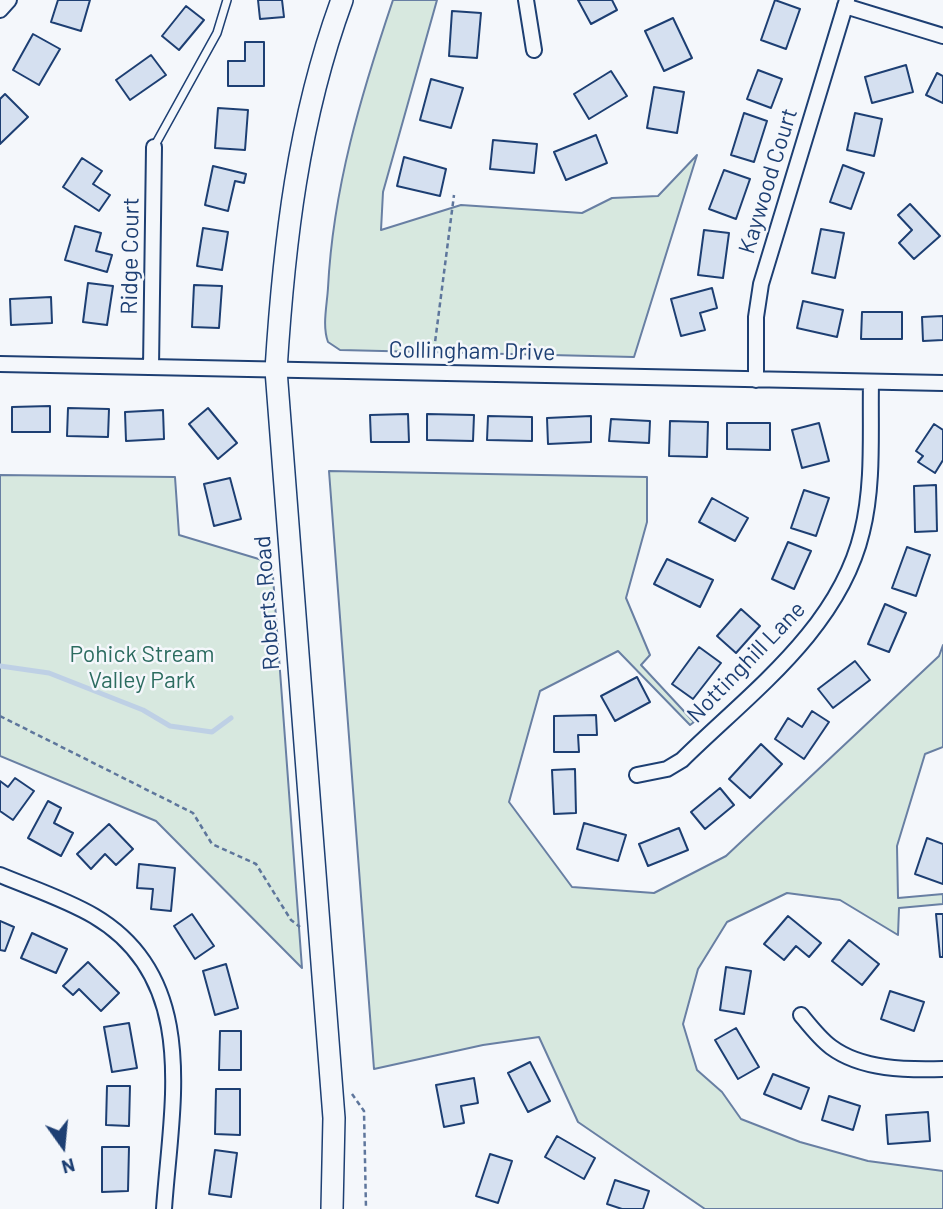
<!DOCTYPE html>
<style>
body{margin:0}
#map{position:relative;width:943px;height:1209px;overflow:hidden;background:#f4f7fb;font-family:Barlow,sans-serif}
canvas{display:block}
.north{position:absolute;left:28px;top:1111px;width:70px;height:70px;-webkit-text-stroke:5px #f4f7fb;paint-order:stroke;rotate:165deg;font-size:19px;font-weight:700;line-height:28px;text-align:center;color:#1d3f73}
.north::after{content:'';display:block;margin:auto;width:24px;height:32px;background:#1d3f73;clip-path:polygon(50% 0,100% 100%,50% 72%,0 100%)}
</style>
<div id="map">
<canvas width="943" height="1209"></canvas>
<div class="north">N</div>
</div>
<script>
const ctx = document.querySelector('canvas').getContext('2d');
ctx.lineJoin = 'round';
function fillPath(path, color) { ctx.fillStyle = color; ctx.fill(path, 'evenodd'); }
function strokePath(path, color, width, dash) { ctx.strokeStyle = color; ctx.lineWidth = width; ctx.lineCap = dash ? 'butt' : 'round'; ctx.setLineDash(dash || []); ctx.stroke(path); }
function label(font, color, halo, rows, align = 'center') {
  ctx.font = font + ' Barlow,sans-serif'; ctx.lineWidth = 5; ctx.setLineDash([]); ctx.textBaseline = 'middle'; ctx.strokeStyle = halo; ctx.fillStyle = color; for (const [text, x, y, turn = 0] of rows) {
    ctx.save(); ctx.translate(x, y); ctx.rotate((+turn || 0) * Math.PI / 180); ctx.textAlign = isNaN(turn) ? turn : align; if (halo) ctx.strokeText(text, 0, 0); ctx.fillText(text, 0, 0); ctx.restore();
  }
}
const green = new Path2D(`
 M393,0H437L383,192L381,230L461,205L582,213L612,198L658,196L697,155L634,357L340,350L328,342C322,326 327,305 328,288C333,188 361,95 393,0Z
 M329,471L647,477V522L626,598L650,655L641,665L694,722L690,725L618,651L540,691L509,802L572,887L654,893L726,856L939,656L943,645V747L925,754L897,846L898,898L943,894V904L899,908L898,935L840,900L787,893L727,922L698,969L683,1024L697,1070L722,1092L741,1119L800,1142L868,1161L943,1171V1209H705L578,1122L539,1037L483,1045L374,1069Z
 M0,475L175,477L179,535L272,563L302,968L156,821L0,756Z`);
fillPath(green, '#d7e8df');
strokePath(green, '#687fa3', 2);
strokePath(new Path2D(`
 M0,666L49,673L143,710L170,726L212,732L231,718`), '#bed0e5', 5);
const building = new Path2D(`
 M58,0H90L81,31L51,22Z
 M258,0H282L284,17L260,19Z
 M578,0H612L617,10L591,24Z
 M775,0L800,9L786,49L761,40Z
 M186,6L204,20L179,50L162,36Z
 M452,11L481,13L477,58L449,56Z
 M673,18L692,58L664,71L645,31Z
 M33,34L60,49L39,85L13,70Z
 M245,42H264V86H228V61H245Z
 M151,55L166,75L130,100L116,80Z
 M906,65L913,92L872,103L865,77Z
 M758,70L782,79L771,108L747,99Z
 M611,71L627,96L589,119L574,94Z
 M937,73L943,76V103L926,95Z
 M431,79L463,88L451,128L420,120Z
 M654,87L684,92L677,133L647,128Z
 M5,94L28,117L0,144V99Z
 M218,108L248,110L245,150L215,148Z
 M744,113L767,121L754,162L731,155Z
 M855,113L882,119L874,156L847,150Z
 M596,135L607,163L566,180L554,152Z
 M493,140L537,144L534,173L490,169Z
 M404,157L446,169L440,196L397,186Z
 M82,158L102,171L93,184L110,195L99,211L63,187Z
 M843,165L864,173L851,209L830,202Z
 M213,166L246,174L244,183L235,181L228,211L205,205Z
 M724,170L750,179L736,219L709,209Z
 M910,204L940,236L914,259L899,243L912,230L898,215Z
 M75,226L101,233L96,251L112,255L107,272L65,260Z
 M203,228L228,232L222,270L197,266Z
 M821,229L844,233L835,278L812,273Z
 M704,230L729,233L723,278L698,275Z
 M88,283L113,286L107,325L83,322Z
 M194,285L222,286L219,328L192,327Z
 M712,288L717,308L700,313L705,330L681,336L671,299Z
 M51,297L52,323L11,325L10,299Z
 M803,301L843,310L837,337L797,328Z
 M862,312H902V339H861Z
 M943,316V340L923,341L922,317Z
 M50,406V432H12V407Z
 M68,408L109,409L108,437L67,436Z
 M208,408L237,443L218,459L189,424Z
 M163,410L164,439L126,441L125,412Z
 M408,414L409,442H371L370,415Z
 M427,414L474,415L473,441L427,440Z
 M488,416L532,417V441L487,440Z
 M591,416V442L548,444L547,418Z
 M611,419L650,421L649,443L609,441Z
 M670,421L708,422L707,457L669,456Z
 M727,423H770V450L727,449Z
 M819,423L829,461L802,468L792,430Z
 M934,424L943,430V460L935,473L918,462L923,456L916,451Z
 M230,478L241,519L214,526L204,484Z
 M936,485L937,531L915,532L914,486Z
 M804,490L829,498L816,536L791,528Z
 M712,498L748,518L735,541L699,522Z
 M788,542L811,551L794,589L772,579Z
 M907,547L930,555L916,596L892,588Z
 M667,559L713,580L700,607L654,584Z
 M885,604L906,613L889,652L868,644Z
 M741,609L760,626L736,653L717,636Z
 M699,647L721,663L693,699L672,684Z
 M855,661L870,680L833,708L818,689Z
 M637,677L650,702L615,721L601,696Z
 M812,711L829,722L804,759L775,739L788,718L802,727Z
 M596,715L597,735H578L579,752H554V716Z
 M761,744L782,764L750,798L729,779Z
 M575,769L576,813L554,814L552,770Z
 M15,778L34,791L13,820L0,811V781L8,787Z
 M720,788L734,805L705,829L691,812Z
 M48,801L61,808L54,823L73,833L61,856L28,838Z
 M584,823L626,835L618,861L577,849Z
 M109,824L133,849L116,865L105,854L91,869L77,854Z
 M679,828L688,850L648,866L639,844Z
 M927,838L943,844V884L915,874Z
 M139,864L175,868L171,911L151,909L153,889L137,888Z
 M192,914L214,946L195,959L174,926Z
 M936,914H943V957H940Z
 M788,916L821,943L809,957L796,946L784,960L764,944Z
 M0,921L14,927L5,951L0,950Z
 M32,933L67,949L56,973L21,958Z
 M849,940L879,964L862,985L832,961Z
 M88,962L119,993L101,1011L79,989L73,995L63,986Z
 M226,964L238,1008L215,1015L203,971Z
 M726,967L751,971L744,1014L720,1010Z
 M890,991L924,1002L914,1031L881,1019Z
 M129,1023L137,1068L112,1072L104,1027Z
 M736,1028L759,1067L738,1079L715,1040Z
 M220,1031H241V1070H219Z
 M530,1062L550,1101L528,1112L508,1073Z
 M773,1074L809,1088L801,1109L764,1094Z
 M474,1078L478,1103L461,1106L464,1123L444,1127L436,1085Z
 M107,1086H130L129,1126L106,1125Z
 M216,1089H240V1135L215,1134Z
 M829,1096L860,1106L853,1130L822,1120Z
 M928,1112L930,1141L888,1144L886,1115Z
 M557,1136L595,1158L584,1179L545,1157Z
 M102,1147H129L128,1191L102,1192Z
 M215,1150L237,1153L231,1197L209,1194Z
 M490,1154L512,1161L498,1203L476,1196Z
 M615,1180L649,1191L643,1209H622L607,1204Z`);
fillPath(building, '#d5e0f0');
strokePath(building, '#1d3f73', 2);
const service = new Path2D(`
 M154,147L217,33L227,0`);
const minor = new Path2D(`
 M526,0L534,50
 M845,6L943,36
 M0,10L9,0
 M0,364L943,383
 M151,367L154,147
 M756,380V317L761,284L847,0
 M637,775L667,769L682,760C750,693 839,629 862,532C874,484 870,431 871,382
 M0,875C31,888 65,899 94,916C201,979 171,1106 164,1209
 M801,1015C810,1026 820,1039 831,1047C862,1070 907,1070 943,1069`);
const secondary = new Path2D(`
 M332,1209L334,1118L276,370C284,243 298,120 342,0`);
strokePath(service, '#1d3f73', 10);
strokePath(minor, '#1d3f73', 18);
strokePath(secondary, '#1d3f73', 24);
strokePath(new Path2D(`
 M433,358L454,195
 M0,716L193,813L212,844L256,864L291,920L300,927
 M352,1094L364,1111L366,1209`), '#5e769c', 2.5, [5, 3.5]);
strokePath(service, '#f4f7fb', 7);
strokePath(minor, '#f4f7fb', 14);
strokePath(secondary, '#f4f7fb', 21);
label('23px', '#1d3f73', '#f4f7fb', [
 ["Kaywood Court",768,181,-73],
 ["Ridge Court",130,256,-89],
 ["Collingham Drive",472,351,1],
 ["Roberts Road",267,603,-94],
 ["Nottinghill Lane",746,662,-46]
]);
label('23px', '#2c6c60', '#f4f7fb', [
 ["Pohick Stream",142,654],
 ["Valley Park",142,680]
]);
</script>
